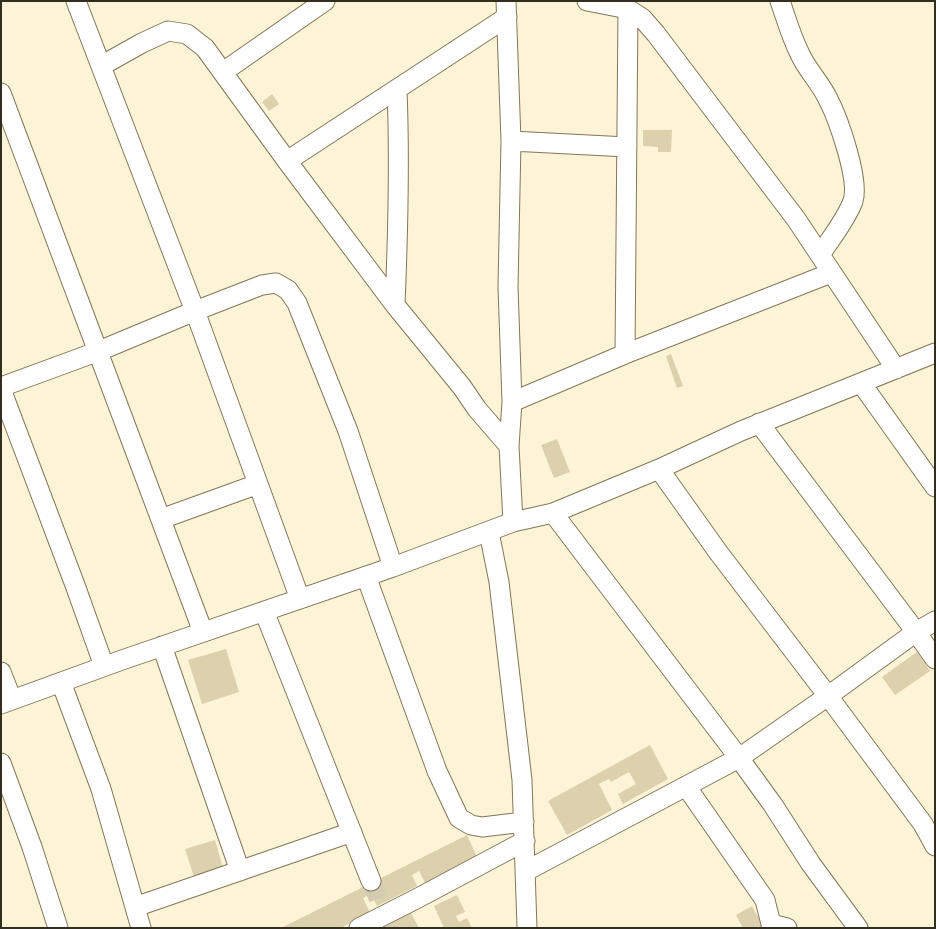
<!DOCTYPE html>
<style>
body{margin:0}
#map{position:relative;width:936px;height:929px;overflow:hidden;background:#fdf4d7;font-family:Montserrat,sans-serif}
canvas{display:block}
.frame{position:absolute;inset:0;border:2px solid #312d1f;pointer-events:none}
</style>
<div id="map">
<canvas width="936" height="929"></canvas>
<div class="frame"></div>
</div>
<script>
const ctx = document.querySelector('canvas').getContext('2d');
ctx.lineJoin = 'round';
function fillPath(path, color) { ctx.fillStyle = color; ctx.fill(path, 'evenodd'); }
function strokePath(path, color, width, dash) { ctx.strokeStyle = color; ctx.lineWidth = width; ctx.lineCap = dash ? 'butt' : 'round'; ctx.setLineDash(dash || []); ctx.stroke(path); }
fillPath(new Path2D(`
 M272,94L279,104L269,111L262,102Z
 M643,130H672L671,152H658V147L643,146Z
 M671,354L683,386L677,388L666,356Z
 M557,439L570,472L554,478L541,445Z
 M226,649L239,692L202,704L188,660Z
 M917,652L930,671L895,695L882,677Z
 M650,745L668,779L623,804L618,794L636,784L629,772L611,782L609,779L599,784L612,810L567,835L548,801Z
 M467,835L477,857L425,883L419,871L412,875L417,886L377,906L371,894L363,898L370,913L341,928H281Z
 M215,840L223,868L194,877L185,849Z
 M457,895L465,912L456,916L459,922L467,918L472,928H444L434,906Z
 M752,906L764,928H743L736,915Z
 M411,913L419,928H383Z`), '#dcd0ad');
strokePath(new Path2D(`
 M371,881L382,907`), '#d4ccb2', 19, [19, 10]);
const minor = new Path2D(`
 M76,1L195,311L300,599
 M506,1L511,141L508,287L512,402L509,446L513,522
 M587,1L628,9L642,18L656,34L796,219L896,369
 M780,1C786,18 791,36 799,52C806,69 820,82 828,99C838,118 860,180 853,201C846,220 831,238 820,255
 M101,66L142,43L168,31L187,34L205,48L287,161L395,305L462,387L477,409L509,446
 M223,72L325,1
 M1,93L203,632
 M511,141L627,147
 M287,161L507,17
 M395,305C398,233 400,162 397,90
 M625,354L628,9
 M861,383L935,487
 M1,387L99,351L195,311L262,285L276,283L288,290L297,303L348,431L393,567
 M1,389L75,585L104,666
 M512,402L625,354L831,273
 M759,423L916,632L935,659
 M659,469L718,552L828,696L923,824L935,846
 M553,513L739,758L773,805L811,864L858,928
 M161,519L258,484
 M489,532L499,582L522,780L527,928
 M366,576L437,771L459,818L471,825L482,827L524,822
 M264,611L371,881
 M162,646L240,871
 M1,672L12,700
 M61,682L101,789L141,928
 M1,704L122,660L393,567L513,522L553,513L659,469L741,431L935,353
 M1,763L32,847L58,928
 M686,786L765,900L771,924L787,928
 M526,871L739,758L828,696L916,632L935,621
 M135,907L352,832
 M359,928L418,898L525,841`);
strokePath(minor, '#827756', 21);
strokePath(minor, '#fff', 19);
</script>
